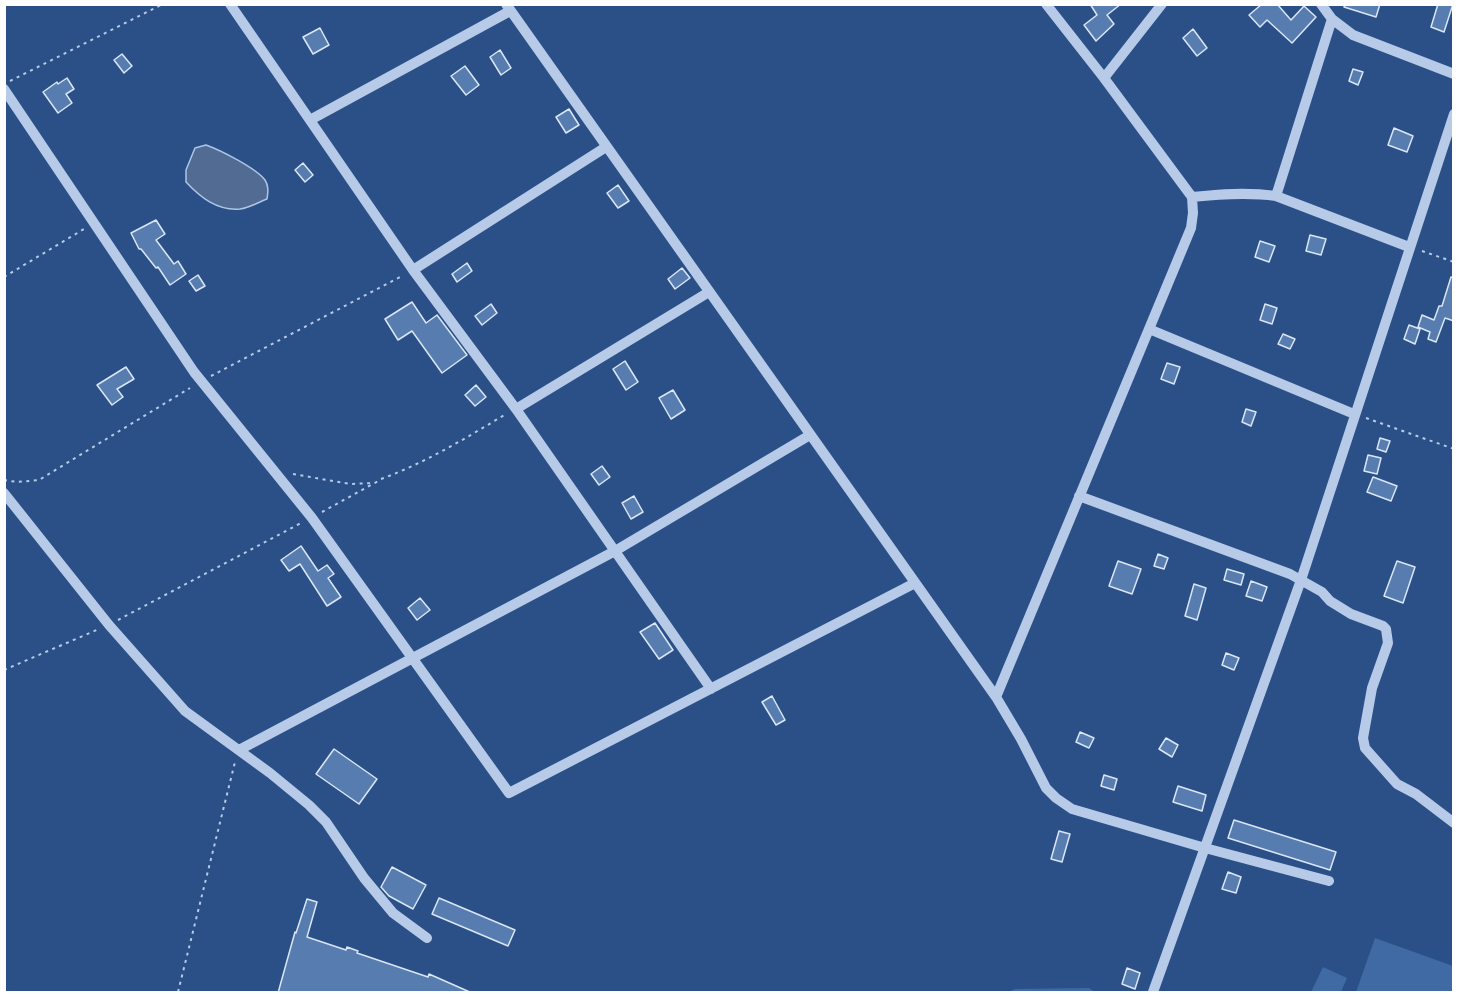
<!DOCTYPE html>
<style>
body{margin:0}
#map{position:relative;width:1458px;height:997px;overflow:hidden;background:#2a5087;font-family:Montserrat,sans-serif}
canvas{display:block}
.frame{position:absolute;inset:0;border:6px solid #fff;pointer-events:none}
</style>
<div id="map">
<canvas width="1458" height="997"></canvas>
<div class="frame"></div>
</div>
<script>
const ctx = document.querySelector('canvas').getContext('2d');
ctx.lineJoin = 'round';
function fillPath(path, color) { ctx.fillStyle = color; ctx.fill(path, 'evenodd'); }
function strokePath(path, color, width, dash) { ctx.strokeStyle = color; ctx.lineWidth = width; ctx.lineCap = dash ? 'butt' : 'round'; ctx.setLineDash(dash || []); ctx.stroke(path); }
fillPath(new Path2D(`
 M1375,938L1453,966V992H1356Z
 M1323,967L1347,978L1341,992H1311Z
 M1089,988L1095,992H1008L1015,989Z`), '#3f6aa3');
const water = new Path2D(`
 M206,145C220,150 256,168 265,180C269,186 268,192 267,199C259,202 249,208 240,209C217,211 200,197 186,182V170L195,148Z`);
fillPath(water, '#516b92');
strokePath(water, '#acc6e8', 1.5);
const building = new Path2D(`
 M1090,4H1121L1107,15L1114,24L1096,41L1084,25L1097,15Z
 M1262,4H1277L1291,20L1304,6L1316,17L1292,43L1267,20L1260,27L1249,15Z
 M1345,4H1380L1376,17L1344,7Z
 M1438,4H1453L1444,32L1431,27Z
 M320,28L329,45L313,54L303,37Z
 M1193,29L1207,48L1197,56L1183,38Z
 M500,50L511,68L501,75L490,57Z
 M122,54L132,66L124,73L114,60Z
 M465,66L479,85L466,95L451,76Z
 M1353,69L1363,72L1358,85L1349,81Z
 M67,78L74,89L66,94L72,103L58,113L43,92L57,82L58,84Z
 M569,109L579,125L566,133L556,117Z
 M1394,128L1413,136L1407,152L1388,145Z
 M303,163L313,175L305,182L295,170Z
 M618,185L629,201L618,208L607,193Z
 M156,220L165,234L156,240L174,264L178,261L186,274L170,285L158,267L156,268L141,249H139L131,233Z
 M1310,235L1326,239L1321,255L1306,251Z
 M1260,241L1275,246L1269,262L1255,257Z
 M467,263L472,271L457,282L452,274Z
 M682,268L690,278L675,289L668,279Z
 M198,275L205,286L196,291L189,281Z
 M1451,277L1454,278V321L1445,318L1436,342L1428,339L1430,332L1418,327L1422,315L1434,320L1439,306H1442Z
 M412,302L426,323L437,315L467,355L442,373L412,331L398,340L385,319Z
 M491,304L497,313L482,325L475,316Z
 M1265,304L1277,308L1272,324L1260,320Z
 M1409,325L1420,329L1415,344L1404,339Z
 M1283,334L1295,339L1290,349L1278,344Z
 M625,361L638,382L626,390L613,369Z
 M1167,363L1180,367L1174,384L1161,379Z
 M126,367L134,379L117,389L123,397L112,405L97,385Z
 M476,385L486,397L475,406L465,395Z
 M673,390L685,410L671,419L659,398Z
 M1246,409L1256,412L1251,426L1242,422Z
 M1380,438L1390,441L1386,452L1377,449Z
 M1368,455L1381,458L1377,474L1364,471Z
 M602,466L610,477L599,485L591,474Z
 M1373,477L1397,486L1391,501L1367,492Z
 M634,496L643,512L631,519L622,503Z
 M301,546L318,571L327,565L334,574L328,578L341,597L327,606L300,564L289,571L281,560Z
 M1158,554L1168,558L1164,569L1154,566Z
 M1118,561L1141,569L1132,594L1109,586Z
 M1397,561L1415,567L1403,603L1384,596Z
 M1227,569L1244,574L1241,585L1224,580Z
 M1251,581L1267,587L1262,601L1246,596Z
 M1194,584L1206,588L1197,620L1185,616Z
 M420,598L430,610L417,620L408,608Z
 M655,623L673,650L659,659L640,632Z
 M1226,653L1239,658L1234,670L1222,665Z
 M772,696L785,720L776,725L762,702Z
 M1080,732L1094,738L1089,748L1076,742Z
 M1166,738L1178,745L1172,757L1159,749Z
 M334,749L377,779L359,804L316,774Z
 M1104,775L1117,779L1114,790L1101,786Z
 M1178,786L1206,795L1202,811L1173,802Z
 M1234,820L1336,852L1330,870L1228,838Z
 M1059,831L1070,834L1062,862L1051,859Z
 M392,867L426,885L413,909L389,896L381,887Z
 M1228,872L1241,877L1236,893L1222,889Z
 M439,898L515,930L508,946L432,914Z
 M307,899L317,902L307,937L346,950L347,947L358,951L357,953L428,977L429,974L472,993H278L295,932L296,933Z
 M1127,968L1140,973L1135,989L1122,984Z`);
fillPath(building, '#567cb0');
strokePath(building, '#dae6f6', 1.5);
strokePath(new Path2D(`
 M10,81L163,4
 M1422,251L1454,262
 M4,277L84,229
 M211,376L402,276
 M1366,418L1454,449
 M293,474L350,484L373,483
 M381,479C425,463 466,438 506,414
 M4,480L17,482L39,480L190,388
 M322,512L380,480
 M118,620L301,523
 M4,670L99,629
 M178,992L235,762`), '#b7cbe8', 2, [3, 4.5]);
strokePath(new Path2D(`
 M230,4L413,270L516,409L711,689
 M506,4L996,697L1021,739L1046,788L1056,798L1072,809L1205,848L1329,881
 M1046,4L1104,78L1192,197C1220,194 1247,192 1276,196L1409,247
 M1321,4L1332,19L1353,35L1454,74
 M1104,78L1162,4
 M4,89L194,372L312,518L509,793L915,583
 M310,120L510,11
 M1276,196L1332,19
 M413,270L606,147
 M1149,329L1354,414
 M516,409L709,292
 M4,493L109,625L185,711L270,773L309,805L326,822L364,878L393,913L427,938
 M1079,496L1290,574L1322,592L1330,601L1351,614L1383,626L1386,629L1388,643L1372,688L1363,738L1365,748L1397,784L1416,794L1454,823
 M996,697L1191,228L1193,213L1192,197
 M239,750L615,551L810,435
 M1153,992L1301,580L1454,114`), '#b7cbe8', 10);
</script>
